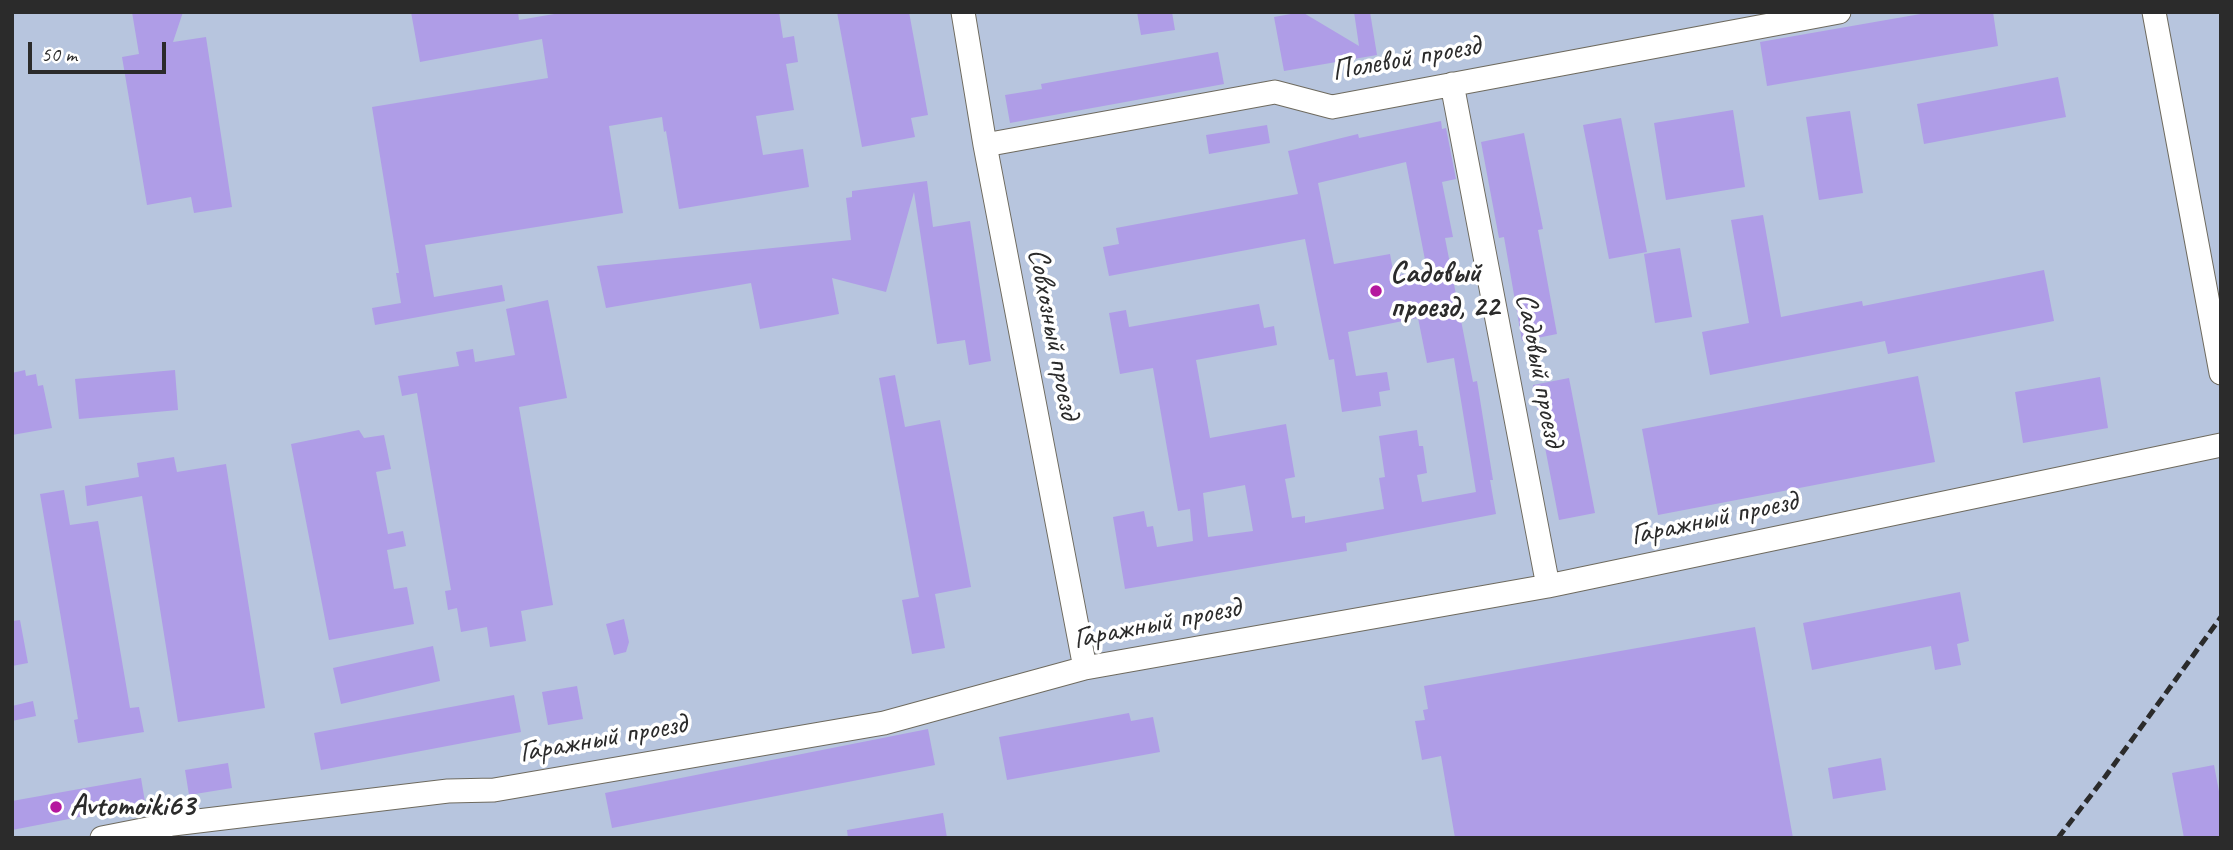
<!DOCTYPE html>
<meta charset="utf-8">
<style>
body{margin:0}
#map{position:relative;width:2233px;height:850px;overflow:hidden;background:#eae0be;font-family:Caveat,sans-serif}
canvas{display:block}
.frame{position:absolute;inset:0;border:14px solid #2b2b2b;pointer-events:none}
.scale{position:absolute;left:28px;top:42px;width:138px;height:32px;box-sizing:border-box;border:4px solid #2b2b2b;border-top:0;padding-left:9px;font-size:21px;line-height:24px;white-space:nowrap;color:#2b2b2b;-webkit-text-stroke:5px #fff;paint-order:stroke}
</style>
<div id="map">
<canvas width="2233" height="850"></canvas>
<div class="frame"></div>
<div class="scale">50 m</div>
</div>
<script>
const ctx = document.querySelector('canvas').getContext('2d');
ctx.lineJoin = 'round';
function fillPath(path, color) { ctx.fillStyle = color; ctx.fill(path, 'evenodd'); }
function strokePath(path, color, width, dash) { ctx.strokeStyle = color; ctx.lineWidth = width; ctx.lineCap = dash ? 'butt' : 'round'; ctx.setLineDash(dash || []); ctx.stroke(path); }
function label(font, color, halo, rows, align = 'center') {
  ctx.font = font + ' Caveat,sans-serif'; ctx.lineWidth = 7; ctx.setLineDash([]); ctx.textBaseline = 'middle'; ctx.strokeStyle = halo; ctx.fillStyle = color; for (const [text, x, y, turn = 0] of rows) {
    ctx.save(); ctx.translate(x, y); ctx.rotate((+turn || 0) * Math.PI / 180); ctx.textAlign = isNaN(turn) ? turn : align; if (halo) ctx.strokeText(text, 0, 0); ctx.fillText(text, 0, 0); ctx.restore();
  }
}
fillPath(new Path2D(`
 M12,12H2221V838H12Z`), '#b7c5de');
fillPath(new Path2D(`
 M132,12H183L173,42L206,37L232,207L194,213L191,197L147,205L122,57L139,54Z
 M411,12H518L519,20L566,12H779L783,38L794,36L798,62L786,64L794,110L756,116L763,155L803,149L809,187L679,209L666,131L664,132L662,117L609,126L623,213L425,245L434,297L502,285L505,301L375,325L372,308L401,303L396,273H399L372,107L548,78L542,39L420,62Z
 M837,12H909L928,115L911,118L915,137L862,147Z
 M1137,12H1172L1175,30L1141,35Z
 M1302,12L1359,46L1354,12H1370L1377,55L1284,71L1274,17Z
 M1932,12H1993L1998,46L1767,86L1760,42Z
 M1218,52L1224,84L1010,123L1005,95L1042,89L1041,84Z
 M2058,77L2066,117L1924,144L1917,104Z
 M1733,110L1745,187L1666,200L1654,123Z
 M1850,111L1863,193L1819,200L1806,117Z
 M1621,118L1647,252L1609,259L1583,125Z
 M1441,121L1442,129L1446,128L1456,179L1442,182L1453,237L1445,238L1473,382L1477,381L1493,480H1490L1496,514L1346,543L1347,551L1125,589L1113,517L1144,511L1147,527L1153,526L1157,547L1193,541L1190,509L1178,511L1153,368L1120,374L1109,313L1126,310L1129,327L1259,304L1264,328L1274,326L1277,345L1196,360L1210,438L1286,424L1295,477L1285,479L1292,518L1305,516V523L1384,509L1379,478L1385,477L1379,436L1417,430L1419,446H1423L1427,473L1417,475L1422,502L1476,492L1454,358L1427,363L1418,318L1348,332L1356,376L1387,372L1390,390L1379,392L1381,406L1342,412L1334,359L1329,360L1305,239L1109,276L1103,247L1119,244L1116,228L1298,194L1288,151L1358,134L1359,138ZM1406,162L1427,270L1394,276L1390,254L1334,264L1318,183ZM1245,485L1253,531L1208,537L1203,493Z
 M1267,125L1270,143L1209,154L1206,135Z
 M1524,133L1543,229L1538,230L1557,334L1522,341L1504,237L1499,238L1481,142Z
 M927,181L933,227L970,221L991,361L969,365L965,340L937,344L914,192L886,292L832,278L839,314L760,329L751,283L606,308L597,266L851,240L846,198L852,197V191Z
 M1763,215L1781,317L1862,301L1863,306L2044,270L2054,321L1888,354L1885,341L1710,375L1702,332L1749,323L1731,220Z
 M1680,248L1692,317L1655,323L1644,254Z
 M548,300L567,398L519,407L553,605L521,611L526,641L490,647L487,627L461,632L457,608L448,610L445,591L451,590L417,393L402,396L398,376L459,366L456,352L473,349L475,362L515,355L506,309Z
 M25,370L26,376L36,374L38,386L43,385L52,428L12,435V373Z
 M175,370L178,410L79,419L75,379Z
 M895,375L905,427L940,420L971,587L935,594L945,648L912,654L902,600L919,597L879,378Z
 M1918,376L1935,462L1658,515L1642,429Z
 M2100,377L2108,428L2023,443L2015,392Z
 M1569,378L1595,513L1559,520L1533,385Z
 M359,430L364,438L384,435L391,469L376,472L388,534L403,531L406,546L387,550L394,589L407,587L414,624L329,640L291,444Z
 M174,457L177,472L226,464L265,708L178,722L142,496L87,506L85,486L139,477L137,463Z
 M64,490L70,525L98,521L130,708L139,707L144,732L78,743L74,720L78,719L40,494Z
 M1960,592L1969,641L1957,644L1961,665L1935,670L1931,646L1812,670L1803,623Z
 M624,619L629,642L626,652L614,655L606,624Z
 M20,620L28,663L12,666V621Z
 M1755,627L1793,838H1455L1441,756L1422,760L1415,721L1425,720L1423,710L1428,709L1424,686Z
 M433,646L440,681L341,704L333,668Z
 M577,686L583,719L548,725L542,692Z
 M514,695L521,732L321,770L314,733Z
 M33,701L36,716L12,721V706Z
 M1129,713L1131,721L1153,717L1160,752L1007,780L999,737Z
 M928,729L935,765L612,828L605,793Z
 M1881,758L1886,790L1833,799L1828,768Z
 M228,763L232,788L189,795L185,770Z
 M2214,765L2221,802V838H2184L2172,773Z
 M141,778L145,802L100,810V813L12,830V801Z
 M943,813L947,838H848L847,830Z`), '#af9de7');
const minor = new Path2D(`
 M963,12L985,145L1085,668
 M2154,12L2221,373
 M1452,84L1548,586
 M985,145L1275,92L1332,107L1839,12
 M102,838L173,824L448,791L494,790L884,723L1085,668L1548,586L2221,445`);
strokePath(minor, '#6e6a5e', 25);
strokePath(minor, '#fff', 23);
strokePath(new Path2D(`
 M2058,838L2105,777L2221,617`), '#2b2b2b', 5, [10, 5]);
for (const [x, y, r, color] of [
 [1376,291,7,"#b5179e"],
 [56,807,7,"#b5179e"]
]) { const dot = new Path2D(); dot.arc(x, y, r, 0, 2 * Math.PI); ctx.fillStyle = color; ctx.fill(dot); strokePath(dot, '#fff', 2.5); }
label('30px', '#2b2b2b', '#fff', [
 ["Полевой проезд",1406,59,-10],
 ["Совхозный проезд",1053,334,79],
 ["Садовый проезд",1539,370,79],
 ["Гаражный проезд",1714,519,-12],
 ["Гаражный проезд",1157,624,-11],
 ["Гаражный проезд",603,739,-10]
]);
label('bold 30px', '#2b2b2b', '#fff', [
 ["Садовый",1390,274],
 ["проезд, 22",1390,308],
 ["Avtomoiki63",70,807]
], 'left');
</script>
